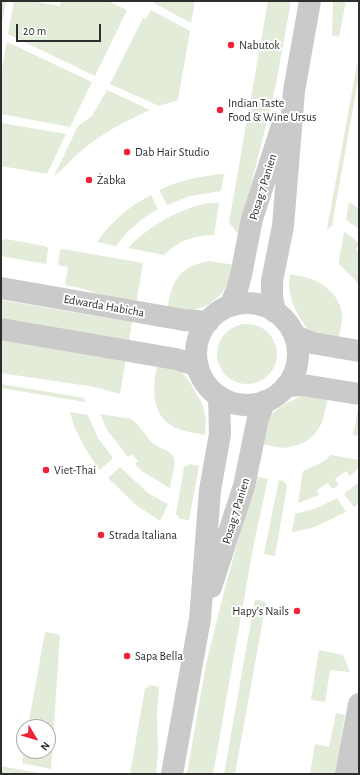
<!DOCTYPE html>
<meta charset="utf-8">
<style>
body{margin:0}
#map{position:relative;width:360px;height:775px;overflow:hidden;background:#fff;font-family:"Alegreya Sans",sans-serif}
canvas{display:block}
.frame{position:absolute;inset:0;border:2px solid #2d2d2d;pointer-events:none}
.north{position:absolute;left:16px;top:719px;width:40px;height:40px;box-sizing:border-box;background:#fff;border:1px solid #ababab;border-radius:50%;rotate:128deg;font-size:11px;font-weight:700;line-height:16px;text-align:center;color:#2d2d2d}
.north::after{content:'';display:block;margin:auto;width:14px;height:18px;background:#ef2337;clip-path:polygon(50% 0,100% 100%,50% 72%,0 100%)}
.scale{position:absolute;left:16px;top:24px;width:85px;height:18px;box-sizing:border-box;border:2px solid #2d2d2d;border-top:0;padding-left:5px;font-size:12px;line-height:14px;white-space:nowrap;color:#2d2d2d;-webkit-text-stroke:3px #fff;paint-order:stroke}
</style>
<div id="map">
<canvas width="360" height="775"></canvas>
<div class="frame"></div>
<div class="north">N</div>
<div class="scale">20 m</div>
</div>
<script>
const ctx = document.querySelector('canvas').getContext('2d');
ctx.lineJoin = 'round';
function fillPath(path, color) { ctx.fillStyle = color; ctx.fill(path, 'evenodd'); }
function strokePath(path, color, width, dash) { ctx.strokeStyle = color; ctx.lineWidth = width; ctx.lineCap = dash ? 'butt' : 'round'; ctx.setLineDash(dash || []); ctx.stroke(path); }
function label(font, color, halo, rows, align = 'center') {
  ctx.font = font + ' "Alegreya Sans",sans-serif'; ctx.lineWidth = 4; ctx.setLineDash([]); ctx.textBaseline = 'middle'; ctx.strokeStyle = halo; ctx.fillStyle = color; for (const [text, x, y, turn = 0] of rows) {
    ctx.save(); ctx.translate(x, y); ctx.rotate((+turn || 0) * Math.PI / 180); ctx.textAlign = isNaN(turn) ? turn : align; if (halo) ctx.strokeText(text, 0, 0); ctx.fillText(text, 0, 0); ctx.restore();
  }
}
fillPath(new Path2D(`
 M1,1H6L1,28Z
 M14,1H31L60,6L61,1H108L127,10L95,76L8,34Z
 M155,1H195L191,23L154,3Z
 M268,1H291L275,89L247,201L241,234L237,233L229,222Z
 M333,1H346L339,37L332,35Z
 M151,10L190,31L178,100L159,106L110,84L143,18L146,19Z
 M7,42L92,82L70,127L1,114V73Z
 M357,64L359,67V75L332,226L327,229Z
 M107,90L150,110C125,121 101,134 81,151C72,158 62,171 54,176L78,126L92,116Z
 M1,123L66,134L47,174L1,166Z
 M224,174L221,191L190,196L167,205L159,190C180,180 201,176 224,174Z
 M151,195L158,209C142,218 127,230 116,246L97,242C110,223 129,206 151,195Z
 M349,202L359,209V229L346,220Z
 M207,203H219L214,235C194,235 178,241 164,255L128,248C149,226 177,210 207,203Z
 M344,231L359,243V245L356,249L359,252V287L355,280L339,264V261Z
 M6,239L45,246L48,248L46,264L1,256L2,241Z
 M63,249L143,263L136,305L76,287L65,285L68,267L60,266L58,263L60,250Z
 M209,261L235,265C230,287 216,306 192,310C184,311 175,310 167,310C172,281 178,267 209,261Z
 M290,274C309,278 320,279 334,295C338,301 342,308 342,315C342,324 339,334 338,343C329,340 319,337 312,333C307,330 305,325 302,321C292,306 287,292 290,274Z
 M1,300L132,322L129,341L1,319Z
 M217 354a30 30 0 1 1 60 0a30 30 0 1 1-60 0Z
 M1,338L126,358L120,394L95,387L1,373Z
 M158,361L180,370L189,381L203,405L206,420L205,435C196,433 186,432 178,429C148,416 153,386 158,361Z
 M1,384L84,398L85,402L1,388Z
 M307,394H329L322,423L314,435L308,440L301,444L285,448L260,444C263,436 265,425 270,417C276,407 296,398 307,394Z
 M359,403V436L353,435Z
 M70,412L88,415L98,438L113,458L100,470C87,452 75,434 70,412Z
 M100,414L131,419C141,425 145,437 154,444C160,449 171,450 174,458C176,463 171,481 170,488L143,472L135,464L138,461L132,454L128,457L107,430Z
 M331,455L359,460V468L350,476L346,471L335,479L339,485L332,489L328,483L317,490L319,495L298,503L303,471L323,462Z
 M190,464L199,466L189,520L180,519L176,514L184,467Z
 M120,467L149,494L168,504L160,521L136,505L108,478Z
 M253,476L268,479L254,543L213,774H187L206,664L226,584L248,505Z
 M279,480L284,481L287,486L275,556L264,554Z
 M359,482V503L354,507L344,494Z
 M337,498L346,512L312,528L292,532L295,514L317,508Z
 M255,599L266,602L235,774H224Z
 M45,632L60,635L51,769L22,763L24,749V751H48V727H28Z
 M319,650L343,655L350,672L330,670L325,702L311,700Z
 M151,685L159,687L157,714L158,753L156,774H130L145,689Z
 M336,713L345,715L335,774H310L315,744L329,747Z
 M1,766L44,774H1Z`), '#e3ebd9');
strokePath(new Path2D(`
 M1,288L184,320L208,322
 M1,329L176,359L198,366
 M295,336L312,343L359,351
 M286,386L303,385L359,394
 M346,774L359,704`), '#cacaca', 22);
strokePath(new Path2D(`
 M196 354a51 51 0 1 1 102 0a51 51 0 1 1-102 0Z
 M230,306L237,290L241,275L252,219L282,126
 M275,312L272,297V281L283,226L294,91L310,1
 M211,587L244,486L258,418L265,401
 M172,774L200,619L210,490L220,434L219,396`), '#cacaca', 22);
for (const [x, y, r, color] of [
 [231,45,4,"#ef2337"],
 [220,110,4,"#ef2337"],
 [127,152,4,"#ef2337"],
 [89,180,4,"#ef2337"],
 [46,470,4,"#ef2337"],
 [101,535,4,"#ef2337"],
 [297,611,4,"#ef2337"],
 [127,656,4,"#ef2337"]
]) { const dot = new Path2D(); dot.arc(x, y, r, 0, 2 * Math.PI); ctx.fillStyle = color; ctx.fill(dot); strokePath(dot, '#fff', 1.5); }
label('12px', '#2d2d2d', '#fff', [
 ["Nabutok",239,45],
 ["Indian Taste",228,103],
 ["Food & Wine Ursus",228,117],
 ["Dab Hair Studio",135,152],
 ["Żabka",97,180],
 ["Viet-Thai",54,470],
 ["Strada Italiana",109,535],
 ["Hapy’s Nails",289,611,"right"],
 ["Sapa Bella",135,656]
], 'left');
label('12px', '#2d2d2d', '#fff', [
 ["Posag 7 Panien",263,187,-73],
 ["Edwarda Habicha",104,306,10],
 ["Posag 7 Panien",236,511,-73]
]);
</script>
